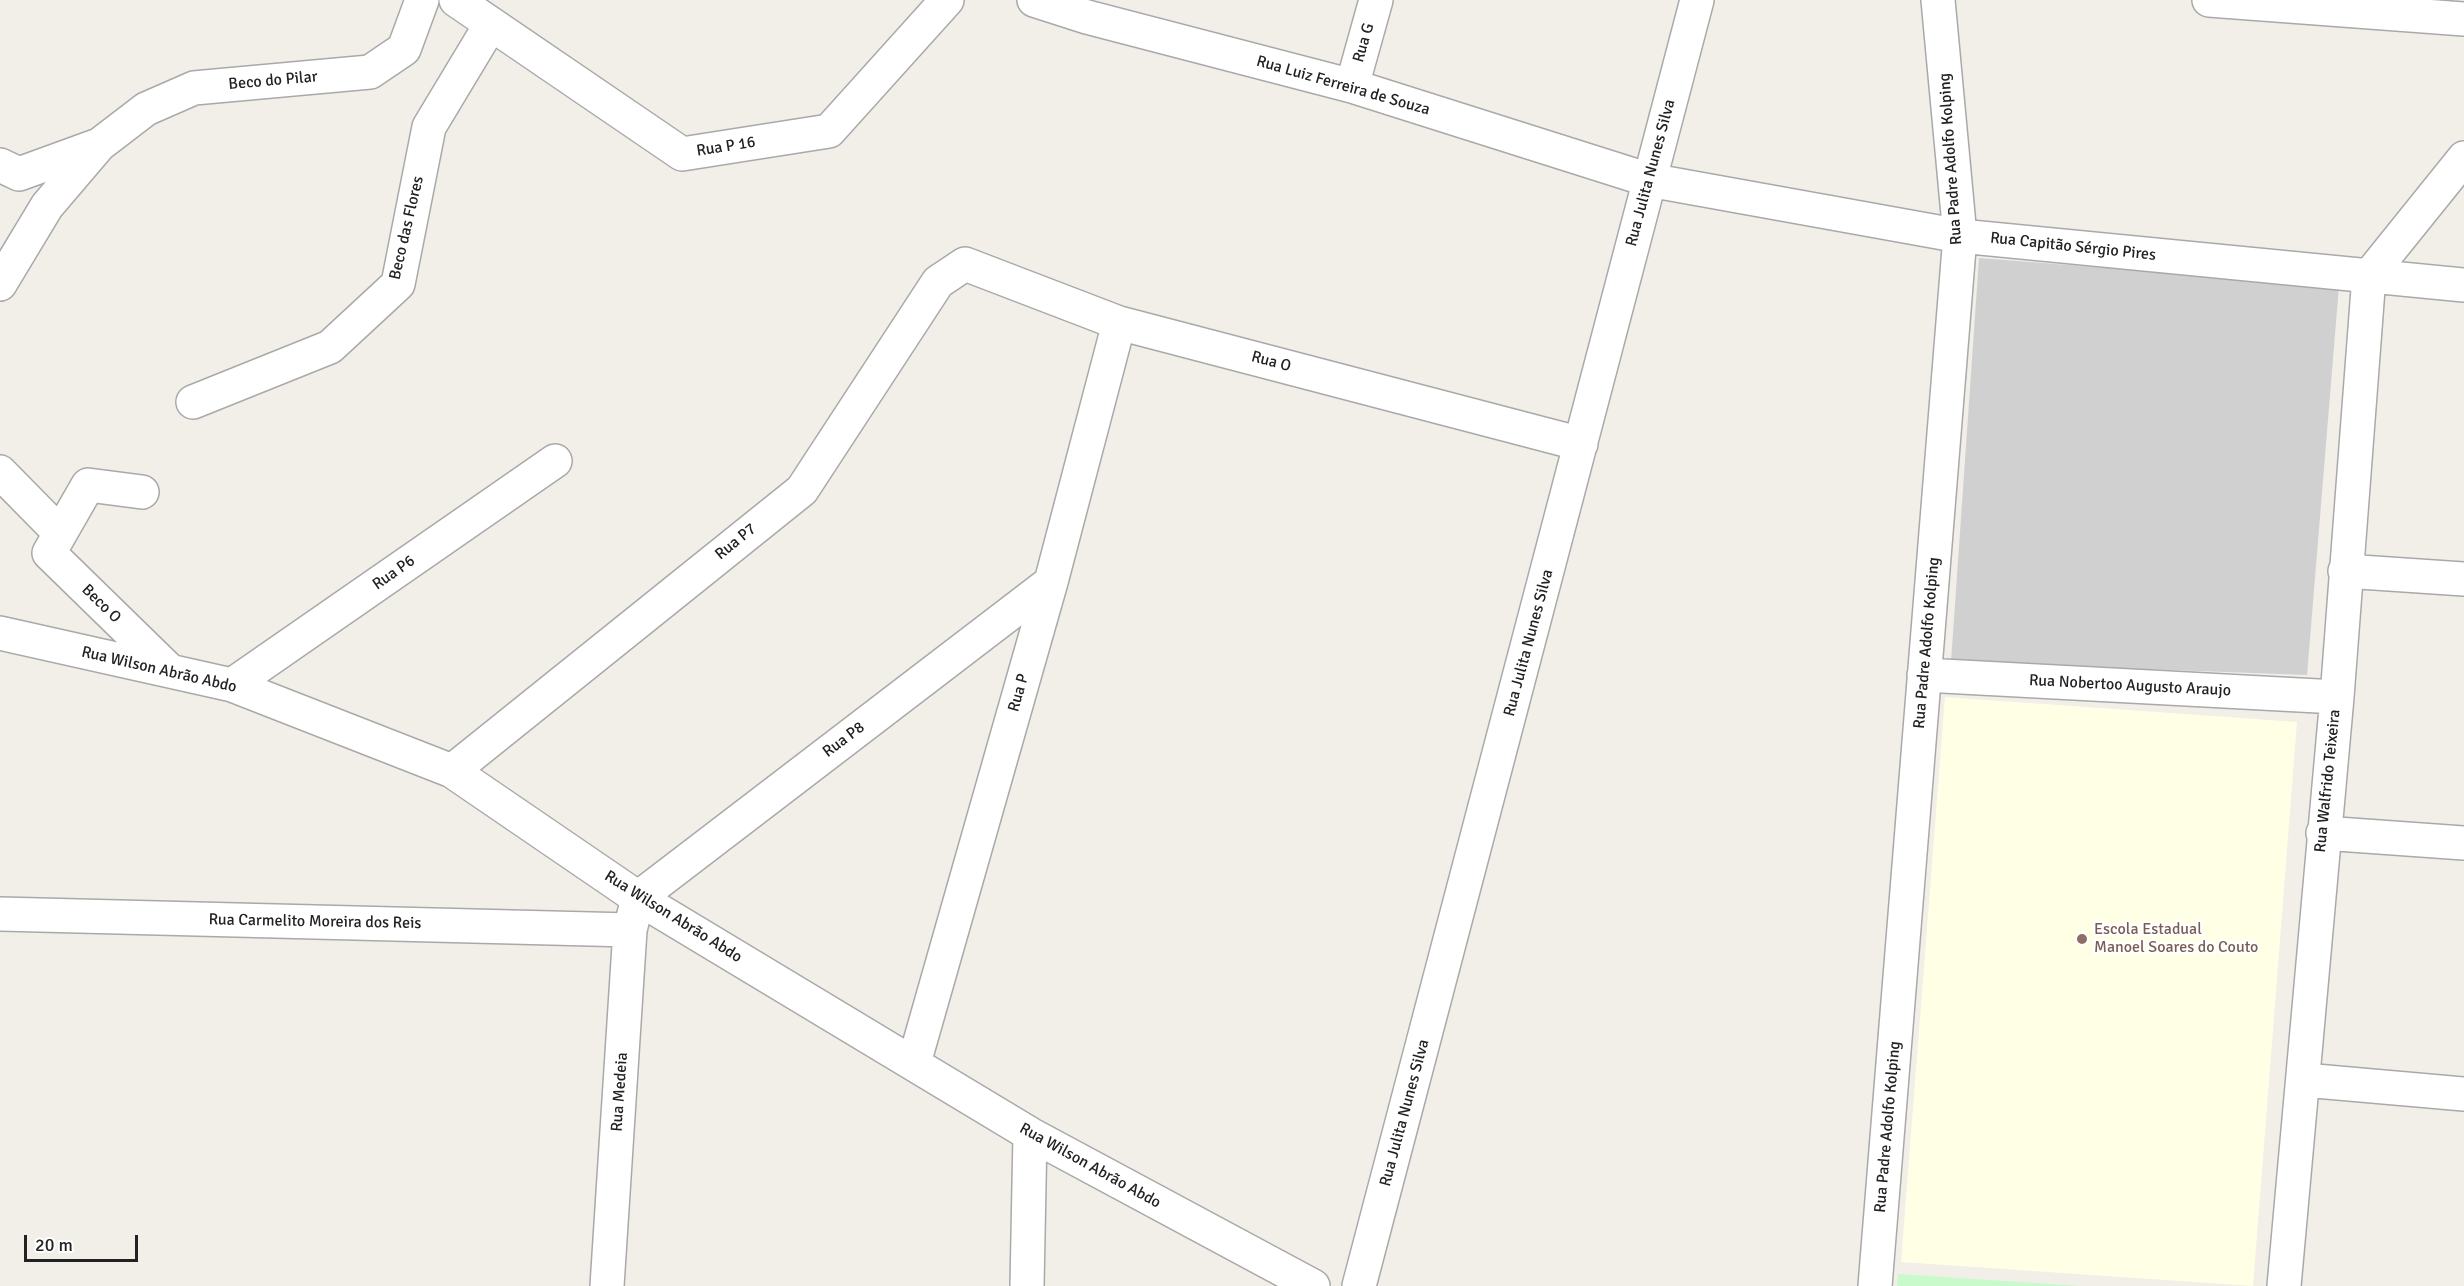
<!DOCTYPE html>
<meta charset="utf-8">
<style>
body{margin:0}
#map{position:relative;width:2464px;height:1286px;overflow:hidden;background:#f2efe9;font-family:Signika,sans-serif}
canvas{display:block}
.scale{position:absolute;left:24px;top:1235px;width:114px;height:27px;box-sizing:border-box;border:3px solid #222;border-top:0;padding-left:8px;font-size:18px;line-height:21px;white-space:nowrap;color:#222;-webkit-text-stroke:4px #fff;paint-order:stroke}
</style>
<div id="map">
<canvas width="2464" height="1286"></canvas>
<div class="scale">20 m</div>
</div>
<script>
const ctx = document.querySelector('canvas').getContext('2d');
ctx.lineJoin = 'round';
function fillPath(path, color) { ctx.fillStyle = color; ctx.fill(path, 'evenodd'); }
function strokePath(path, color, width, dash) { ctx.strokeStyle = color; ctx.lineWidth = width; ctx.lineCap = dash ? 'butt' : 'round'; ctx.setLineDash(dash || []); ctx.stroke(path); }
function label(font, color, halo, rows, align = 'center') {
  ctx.font = font + ' Signika,sans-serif'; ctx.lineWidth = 4.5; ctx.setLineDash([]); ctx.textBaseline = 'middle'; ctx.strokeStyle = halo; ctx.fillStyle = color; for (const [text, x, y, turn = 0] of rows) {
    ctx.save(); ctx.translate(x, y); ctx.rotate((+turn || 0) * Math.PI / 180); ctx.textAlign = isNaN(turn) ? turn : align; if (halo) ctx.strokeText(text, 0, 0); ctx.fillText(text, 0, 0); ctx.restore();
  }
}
fillPath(new Path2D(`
 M1945,697L2297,722L2253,1286L1901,1262Z`), '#ffffe5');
fillPath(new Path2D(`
 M1979,258L2339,286L2307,675L1951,662Z`), '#d0d0d0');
fillPath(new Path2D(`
 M1898,1274L2082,1286H1897Z`), '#c8facc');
const minor = new Path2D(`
 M456,0L682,154L829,131L947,0
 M1034,0L1087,17L1352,86L1649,180L1960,236L2464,285
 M2209,0L2464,19
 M1352,86L1376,0
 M0,165L19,174L96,146
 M0,284L47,206L99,145L146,109L194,88L370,72L404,49L422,0
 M193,402L330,347L398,284L429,127L491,24
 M0,472L60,533
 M142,492L88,485L49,553L170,671
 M2345,571L2464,579
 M0,633L232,685L452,771L638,898L1030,1134L1313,1286
 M1924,675L2337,697
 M232,685L555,461
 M452,771L802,490L938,282L965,264L1119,323L1581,444
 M2323,833L2464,843
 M0,914L630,930
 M914,1063L1051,582L1119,323
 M2304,1080L2464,1094
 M607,1286L630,930L638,898L1051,582
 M1027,1286L1030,1134
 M1359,1286L1697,0
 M1875,1286L1960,236L1938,0
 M2284,1286L2337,697L2369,276L2464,158`);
strokePath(minor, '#a9a9a9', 36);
strokePath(minor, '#fff', 33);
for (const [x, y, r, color] of [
 [2082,939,6,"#8d6e63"]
]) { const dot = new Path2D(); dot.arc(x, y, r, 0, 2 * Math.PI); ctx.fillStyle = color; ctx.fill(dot); strokePath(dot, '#fff', 2); }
label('16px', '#222', '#fff', [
 ["Rua G",1364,43,-74],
 ["Beco do Pilar",273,81,-5],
 ["Rua Luiz Ferreira de Souza",1343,86,16],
 ["Rua P 16",726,147,-9],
 ["Rua Padre Adolfo Kolping",1951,159,-94],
 ["Rua Julita Nunes Silva",1651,173,-75],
 ["Beco das Flores",407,228,-77],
 ["Rua Capitão Sérgio Pires",2073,247,6],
 ["Rua O",1271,362,15],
 ["Rua P7",736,542,-39],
 ["Rua P6",394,573,-35],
 ["Beco O",101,604,44],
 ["Rua Julita Nunes Silva",1529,643,-75],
 ["Rua Padre Adolfo Kolping",1927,643,-85],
 ["Rua Wilson Abrão Abdo",159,670,13],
 ["Rua Nobertoo Augusto Araujo",2130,686,3],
 ["Rua P",1019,693,-74],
 ["Rua P8",844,740,-37],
 ["Rua Walfrido Teixeira",2328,781,-84],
 ["Rua Wilson Abrão Abdo",673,917,32],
 ["Rua Carmelito Moreira dos Reis",315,922,1],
 ["Rua Medeia",620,1092,-86],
 ["Rua Julita Nunes Silva",1405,1113,-75],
 ["Rua Padre Adolfo Kolping",1888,1127,-85],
 ["Rua Wilson Abrão Abdo",1090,1166,29]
]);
label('16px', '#785e54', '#fff', [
 ["Escola Estadual",2094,930],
 ["Manoel Soares do Couto",2094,948]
], 'left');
</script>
